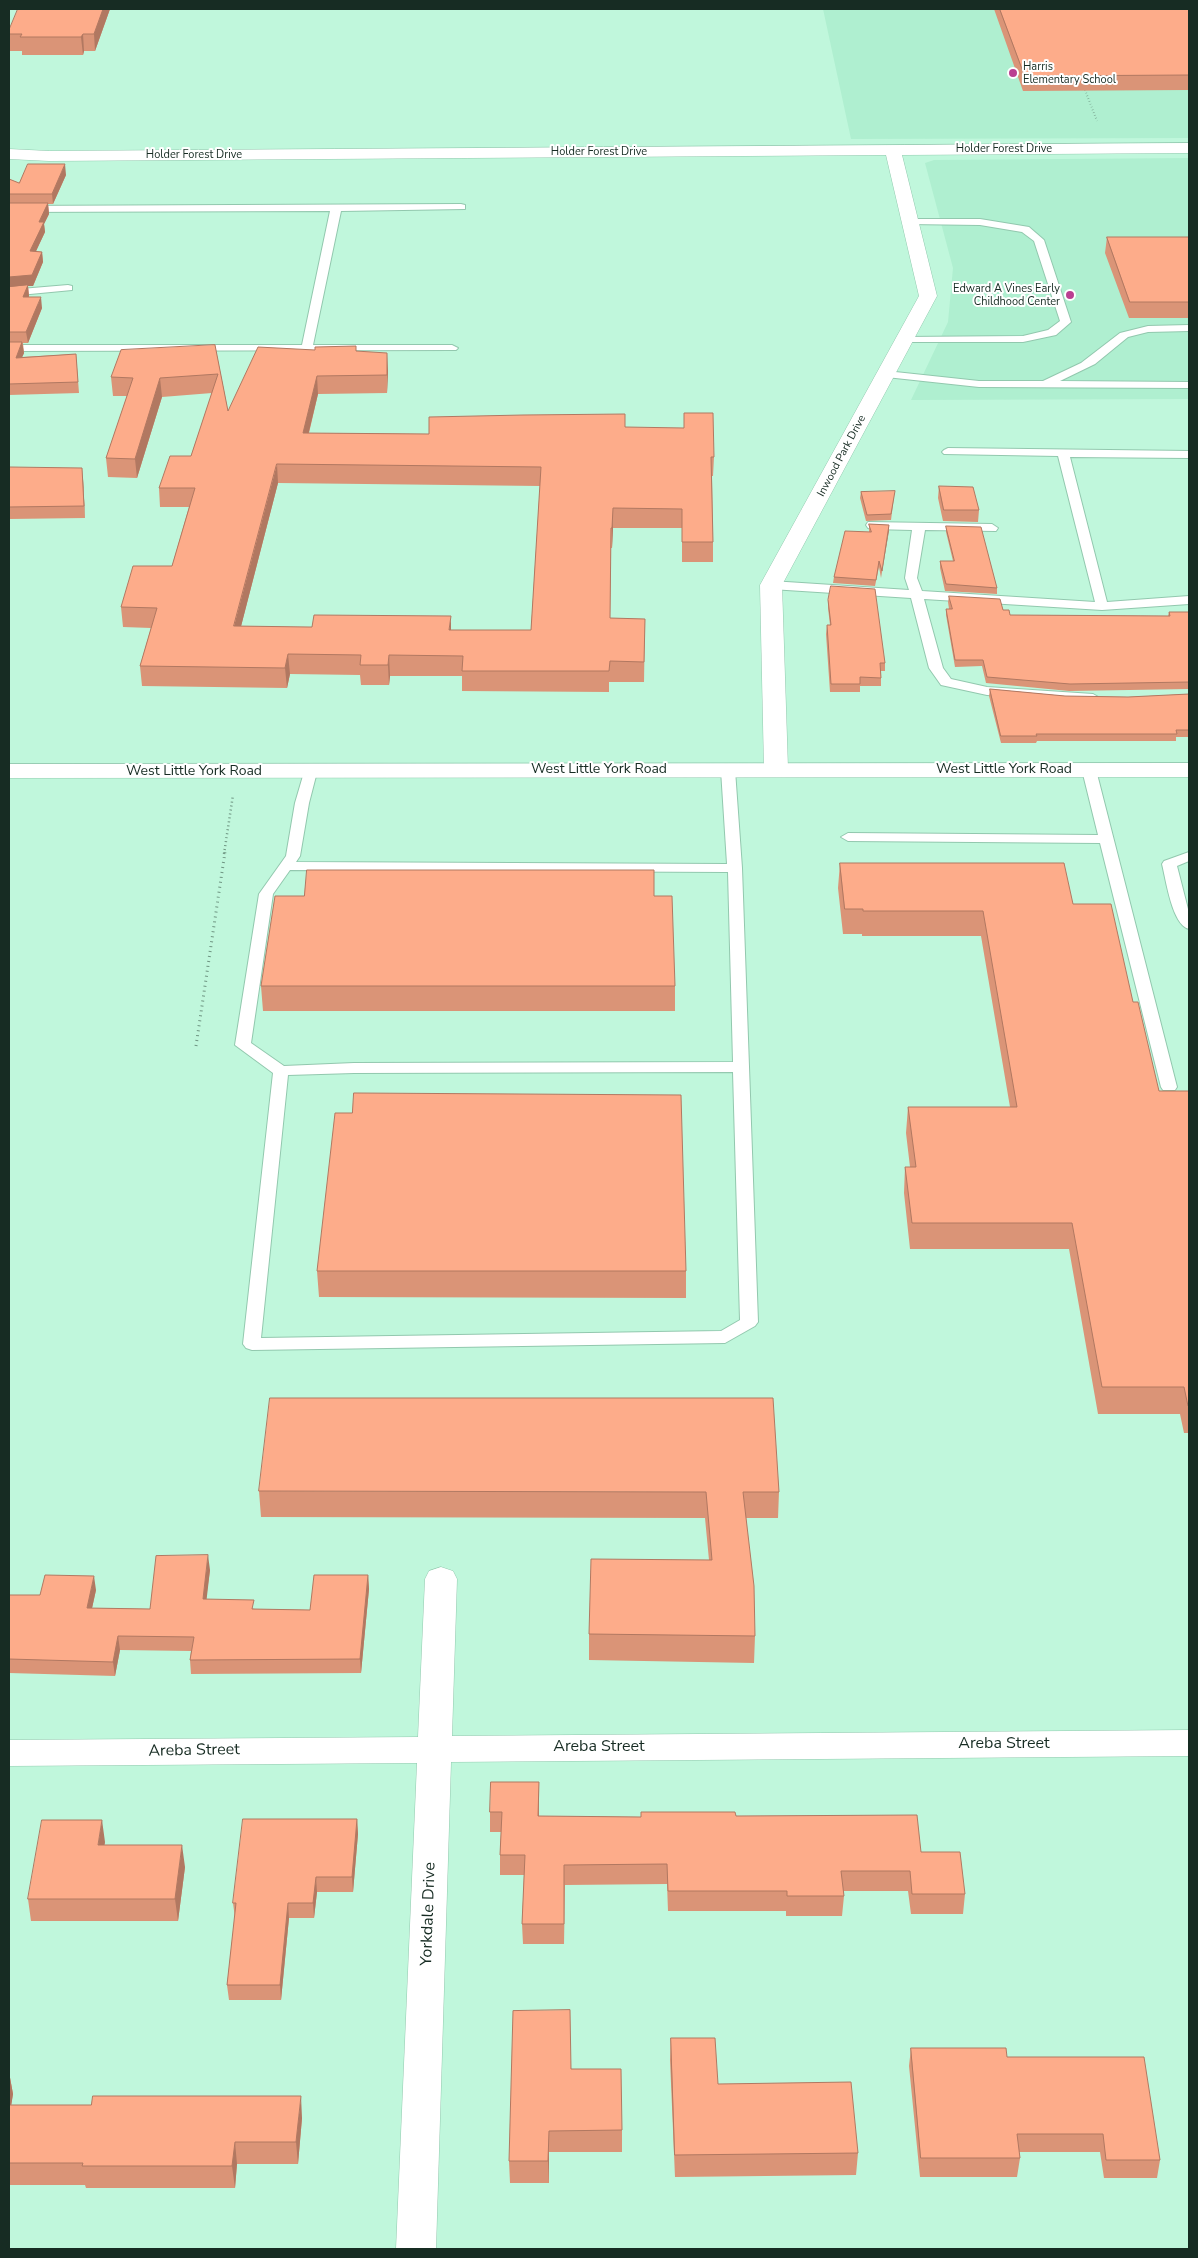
<!DOCTYPE html>
<style>
body{margin:0}
#map{position:relative;width:1198px;height:2258px;overflow:hidden;background:#c0f7dc;font-family:"Nunito Sans",sans-serif}
canvas{display:block}
.frame{position:absolute;inset:0;border:10px solid #172c23;pointer-events:none}
</style>
<div id="map">
<canvas width="1198" height="2258"></canvas>
<div class="frame"></div>
</div>
<script>
const ctx = document.querySelector('canvas').getContext('2d');
ctx.lineJoin = 'round';
function fillPath(path, color) { ctx.fillStyle = color; ctx.fill(path, 'evenodd'); }
function strokePath(path, color, width, dash) { ctx.strokeStyle = color; ctx.lineWidth = width; ctx.lineCap = dash ? 'butt' : 'round'; ctx.setLineDash(dash || []); ctx.stroke(path); }
function label(font, color, halo, rows, align = 'center') {
  ctx.font = font + ' "Nunito Sans",sans-serif'; ctx.lineWidth = 4; ctx.setLineDash([]); ctx.textBaseline = 'middle'; ctx.strokeStyle = halo; ctx.fillStyle = color; for (const [text, x, y, turn = 0] of rows) {
    ctx.save(); ctx.translate(x, y); ctx.rotate((+turn || 0) * Math.PI / 180); ctx.textAlign = isNaN(turn) ? turn : align; if (halo) ctx.strokeText(text, 0, 0); ctx.fillText(text, 0, 0); ctx.restore();
  }
}
fillPath(new Path2D(`
 M823,9H1189V138L851,139Z
 M1189,158V399L911,400L948,322L953,268L925,163L934,160Z`), '#afefd0');
const lane = new Path2D(`
 M461,204L465,205V209L341,211L313,345H452L458,348L456,350L9,351V345H302L330,211L9,212V206Z
 M912,219H980L1029,227L1044,240L1071,322L1056,335L1023,342H900L898,340L900,338L904,337L1023,336L1048,330L1060,321L1034,241L1022,232L980,225L908,224V220Z
 M68,285L72,286V290L9,296V290Z
 M1189,325V331L1148,332L1128,337L1095,364L1060,381L1189,382V388L979,387L886,377L880,374L886,371L979,381H1043L1081,363L1120,333L1148,326Z
 M948,448L1189,451V458L1070,457L1107,602L1189,596V604L1102,610L924,599L943,668L951,679L987,687L1093,694L1100,698L1098,701L987,695L941,685L929,668L911,598L771,589L765,585L771,581L909,590L905,578L912,530L872,529L868,528L866,525L868,522L992,524L998,528L996,531L925,530L917,578L922,591L1095,602L1058,456L944,454L942,452L944,450Z
 M728,766L735,770L742,868L758,1322L755,1326L725,1343L252,1350L246,1348L243,1344L273,1073L235,1045L259,894L286,856L295,803L305,769H315L317,772L309,803L300,856L296,862L727,864L721,770ZM290,870L728,872L733,1062L354,1063L284,1066L251,1043L273,894ZM733,1072L740,1320L721,1331L261,1338L288,1075L354,1073Z
 M1089,766L1096,770L1177,1087L1175,1090H1163L1161,1087L1100,843L848,841L841,837L848,833L1098,835L1082,770Z
 M1189,852V861L1177,866L1189,913V929C1172,925 1166,880 1162,864L1164,861Z`);
const street = new Path2D(`
 M1189,143V153L902,155L937,296L782,585L788,769L784,774L776,776L768,774L764,769L760,585L919,296L886,155L49,161L9,159V149L49,151Z
 M441,1567L453,1571L457,1579L452,1736L1189,1730V1756L451,1762L436,2249H396L417,1763L9,1766V1740L418,1737L425,1579L429,1571Z`);
const secondary = new Path2D(`
 M1189,763V777L9,778V764Z`);
strokePath(lane, '#92c8ae', 2);
strokePath(street, '#92c8ae', 1);
strokePath(secondary, '#92c8ae', 1);
strokePath(new Path2D(`
 M1085,90L1097,121`), '#6f9683', 2, [0.5, 2.5]);
strokePath(new Path2D(`
 M224,854L233,795`), '#6f9683', 2.5, [1, 3]);
strokePath(new Path2D(`
 M196,1046L225,852`), '#6f9683', 3, [1, 4]);
fillPath(lane, '#fff');
fillPath(street, '#fff');
fillPath(secondary, '#fff');
fillPath(new Path2D(`
 M110,9L95,51H84L83,55H22V51H9V30Z
 M994,9H1189V90L1023,91Z
 M66,175L53,204H48L49,214L44,224L45,232L36,251L42,252L43,262L33,286H28L29,297L42,308L28,343H23L24,353L22,357L76,354L79,393L9,395V179L19,183Z
 M1107,237H1189V318H1129L1105,253Z
 M215,345L228,411L315,350L356,346V351L388,371L387,393L318,394L309,433L429,434L625,427L714,457L713,476H712L713,542V562H682V528H613L612,548H611L610,618L645,619L644,682H609V692L462,691V676H390L389,685H361L360,675L290,674L287,688L142,686L140,666L151,628L123,627L121,607L172,566L189,507H160L159,488L191,456L212,393L162,397L137,478L108,477L106,458L127,396H113L111,377ZM278,483L540,486L531,630H451L241,626Z
 M9,467L83,479L85,518L9,519Z
 M939,486L979,510L978,522L943,521L938,498Z
 M861,492L894,497L891,520L866,521L860,498Z
 M869,524L889,525L881,578L879,567L875,586L833,583L834,577L869,532Z
 M946,526L997,588V594L945,591L940,568V561H953L946,532Z
 M949,596L1003,610L1010,615L1168,616L1169,612H1189V689L1069,691L986,683L982,666L955,667L946,615V609H949L948,602Z
 M828,600L885,663V671H881V686H860V692H830L826,634L827,625H830L828,608Z
 M990,689L1065,696L1128,697L1189,694V737H1176V741H1037L1036,743H1001L989,696Z
 M840,863L1073,904L1133,1002L1159,1091H1189V1433H1184L1180,1414H1098L1069,1249H910L904,1193L905,1167H910L906,1133L908,1107H1010L981,936H862V934H843L838,888Z
 M654,896L675,986V1011H263L261,986Z
 M317,1271H686V1298L319,1297Z
 M259,1491L779,1492L778,1518H746L755,1636L754,1663L589,1660V1634L709,1560L705,1518L261,1517Z
 M210,1570L206,1599L255,1609L310,1610L368,1575L369,1589L361,1673L191,1674L190,1660L191,1651L120,1650L115,1676L9,1673V1595H40L96,1590L92,1608L150,1609Z
 M539,1782V1816L640,1817L736,1816L921,1852L965,1894L963,1914H911L908,1891H843L844,1896L842,1916H786V1911H668L667,1884L565,1885L564,1944H523L522,1924L524,1875H500V1855L501,1832H490V1812Z
 M357,1819L358,1834L353,1892H317L314,1918H289L281,2000H229L227,1985L235,1918L233,1903Z
 M105,1842L104,1845L185,1867L178,1921H31L28,1899Z
 M671,2038L718,2084L858,2153L856,2175L675,2177L670,2060Z
 M911,2048L1007,2057L1160,2160L1157,2178H1104L1100,2152H1019L1020,2158L1017,2177H920L909,2066Z
 M571,2069L622,2130V2152H549V2183H510L509,2161Z
 M9,2072L13,2094L11,2105L302,2118L298,2164H237L235,2188H86L85,2185H9Z`), '#da9477');
fillPath(new Path2D(`
 M103,9H110L95,51L94,34Z
 M83,34L84,51L83,55L81,37Z
 M65,164L66,175L53,204L52,194Z
 M48,203L49,214L44,224L45,232L31,262L30,251L39,222Z
 M42,252L43,262L33,286H28L29,296L24,308L9,288V277Z
 M41,297L42,308L28,343L26,332Z
 M22,342L24,353L17,369L16,358Z
 M387,353L388,371L387,393Z
 M317,376L318,394L304,452L303,433Z
 M160,378L162,397L137,478L135,459Z
 M277,464L278,483L236,646L234,626Z
 M82,468L83,479L85,518L84,506Z
 M613,508V528L612,548V528Z
 M889,525V531L881,578L882,571Z
 M451,616V636L449,630Z
 M288,654L290,674L287,688L285,668Z
 M389,655L390,676L389,685L388,665Z
 M208,1555L210,1570L205,1613L203,1599Z
 M368,1575L369,1589L361,1673L360,1659Z
 M94,1576L96,1590L89,1622L87,1608Z
 M118,1636L120,1650L115,1676L113,1662Z
 M539,1782V1802L538,1836V1816Z
 M357,1819L358,1834L353,1892L352,1877Z
 M102,1820L105,1842L101,1867L98,1845Z
 M182,1845L185,1867L178,1921L175,1899Z
 M316,1877L317,1892L314,1918L313,1903Z
 M288,1903L289,1918L281,2000L280,1985Z
 M9,2072L13,2094L9,2120Z
 M301,2096L302,2118L298,2164L296,2142Z
 M549,2131V2183L548,2161Z
 M235,2142L237,2164L235,2188L232,2166Z`), '#b17861');
const building = new Path2D(`
 M18,9H103L94,34H83L81,37H20L22,34H9V30Z
 M1000,9H1189V75L1025,76Z
 M28,164H65L52,194H9V179L19,183Z
 M9,203H48L39,222H44L30,251L42,252L32,275L9,277Z
 M1107,237H1189V302H1130Z
 M28,285L23,297H41L26,332H9V287Z
 M9,342H22L16,358L76,354L78,382L9,384Z
 M215,345L228,411L258,347L315,350V347L356,346V351L387,353V375L317,376L303,433L429,434V417L523,415L625,414V427L684,428V413H713L714,457H711L713,542H682V509L613,508L612,528H611L610,618L645,619L644,662L610,661L609,671H462L463,656L389,655L388,665H360L361,655L288,654L285,668L140,666L157,608L121,607L133,566H172L195,488H159L170,456H191L218,374L160,378L135,459L106,458L133,378L111,377L121,350ZM277,464L541,467L531,630H449L451,616L314,615L312,627H309L234,626Z
 M9,467L82,468L84,506L9,507Z
 M939,486L973,487L979,510H944Z
 M895,491L891,514L867,515L861,492Z
 M869,524L889,525L882,571L879,561L876,580L834,577L845,531L871,532Z
 M946,526L981,527L997,588L946,584L940,561H954Z
 M831,586L875,589L885,663H880L881,678L860,677V684H831L827,625H831L828,600Z
 M949,596L1000,599L1003,610H1009L1010,615L1170,616L1169,612H1189V682L1070,684L987,677L983,660H955L946,609H952Z
 M990,689L1065,696L1128,697L1189,694V730H1176L1177,734H1036L1037,736H1001Z
 M840,863H1064L1073,904H1111L1133,1002H1138L1159,1091H1189V1406H1188L1184,1387H1102L1072,1223H912L905,1167H916L908,1107H1017L983,911H863V909H845Z
 M307,870H654V896H672L675,986H261L275,896H304Z
 M354,1093L681,1095L686,1271H317L335,1113H352Z
 M270,1398H773L779,1492H743L754,1586L755,1636L589,1634L591,1559L712,1560L706,1492L259,1491Z
 M208,1555L203,1599L254,1600L252,1609L310,1610L314,1575H368L360,1659L190,1660L194,1637L118,1636L113,1662L9,1659V1595H40L45,1575L94,1576L87,1608L150,1609L156,1556Z
 M491,1782H539L538,1816L641,1817V1812H735L736,1816L917,1815L921,1852H960L965,1894H912L910,1871H841L844,1896H787V1891H668L667,1864L564,1865V1924H522L525,1855H500L502,1812H490Z
 M243,1819H357L352,1877H316L313,1903H288L280,1985H227L236,1903H233Z
 M42,1820H102L98,1845H182L175,1899H28Z
 M570,2010L571,2069H621L622,2130L549,2131L548,2161H509L513,2011Z
 M671,2038H715L718,2084L851,2082L858,2153L675,2155Z
 M911,2048H1006L1007,2057H1144L1160,2160H1106L1103,2134H1017L1020,2158H921Z
 M93,2096H301L296,2142H235L232,2166H82L83,2163H9V2105H91Z`);
fillPath(building, '#fdac8a');
strokePath(building, '#b17861', 1);
for (const [x, y, r, color] of [
 [1013,73,5,"#ba3f91"],
 [1070,295,5,"#ba3f91"]
]) { const dot = new Path2D(); dot.arc(x, y, r, 0, 2 * Math.PI); ctx.fillStyle = color; ctx.fill(dot); strokePath(dot, '#fff', 2); }
label('11px', '#172c23', '#fff', [
 ["Harris",1023,67],
 ["Elementary School",1023,80],
 ["Edward A Vines Early",1060,289,"right"],
 ["Childhood Center",1060,302,"right"]
], 'left');
label('11px', '#172c23', '#fff', [
 ["Holder Forest Drive",1004,149],
 ["Holder Forest Drive",599,152],
 ["Holder Forest Drive",194,155],
 ["Inwood Park Drive",842,456,-62]
]);
label('14px', '#172c23', '#fff', [
 ["West Little York Road",599,770],
 ["West Little York Road",1004,770],
 ["West Little York Road",194,772]
]);
label('16px', '#172c23', '#fff', [
 ["Areba Street",1004,1744],
 ["Areba Street",599,1747],
 ["Areba Street",194,1751,-1],
 ["Yorkdale Drive",429,1914,-88]
]);
</script>
